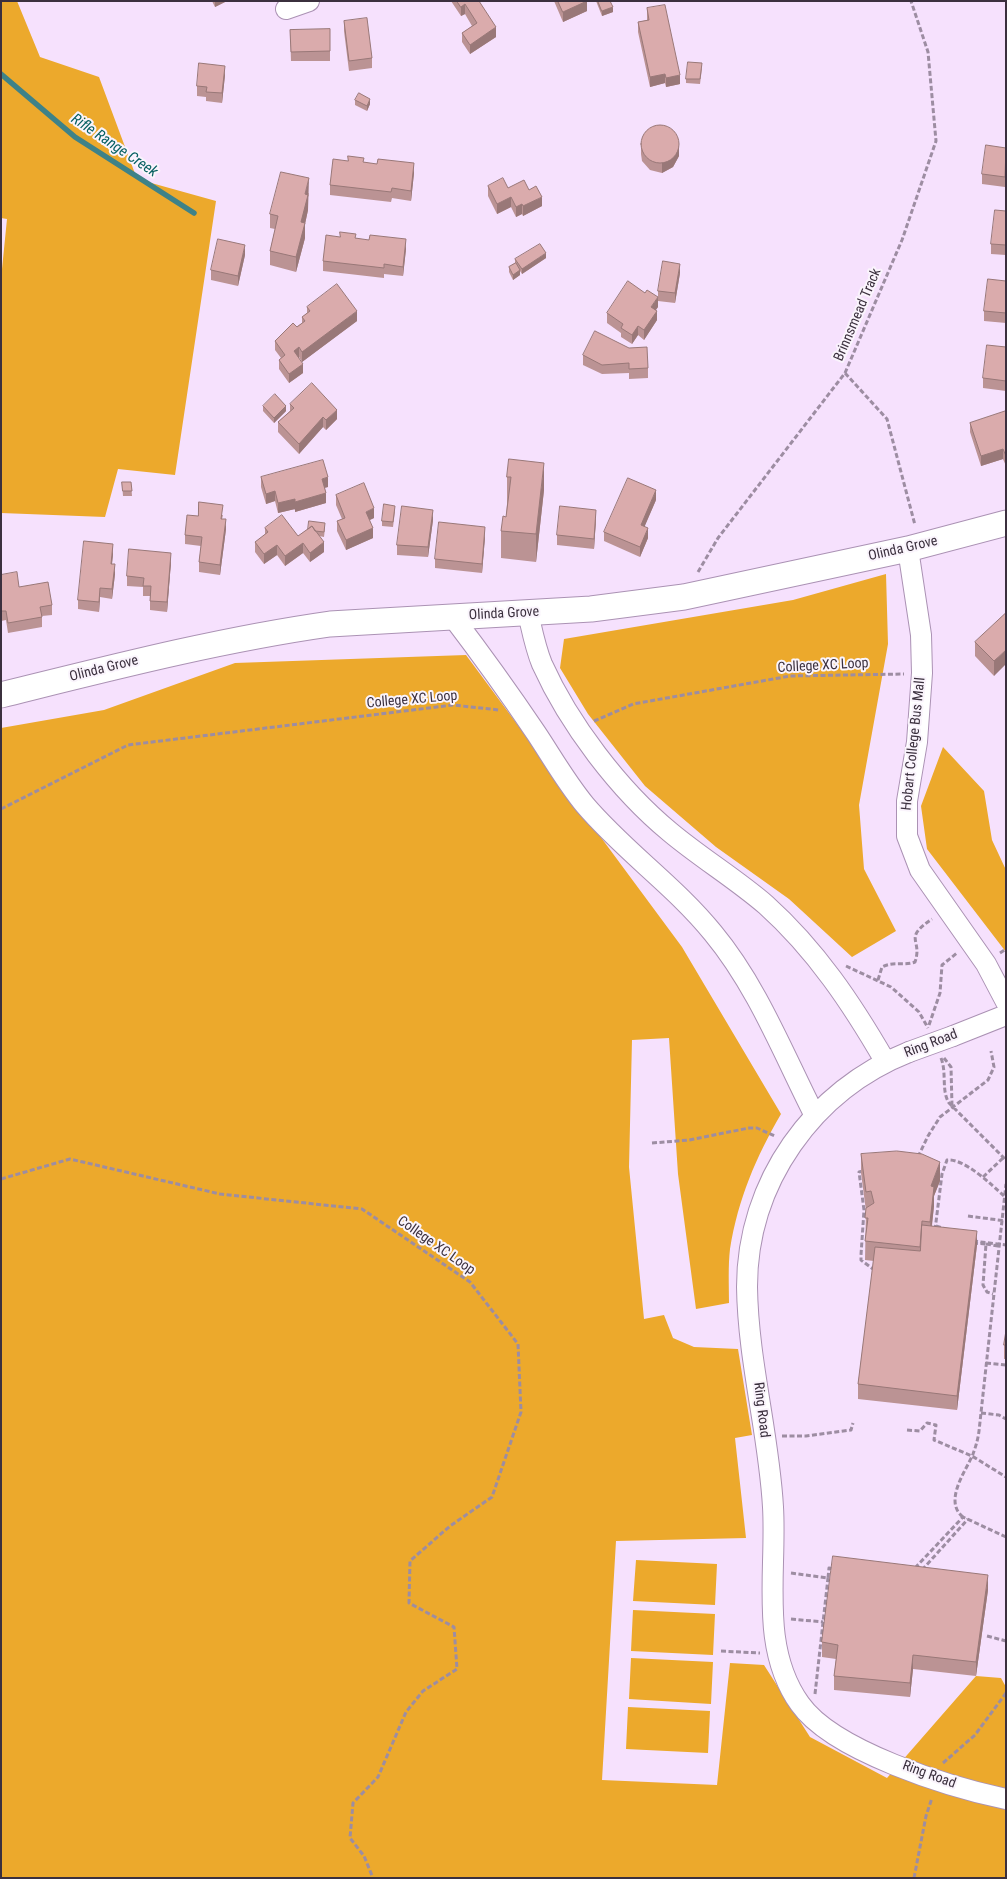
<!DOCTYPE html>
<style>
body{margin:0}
#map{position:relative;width:1007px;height:1879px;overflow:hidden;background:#f6e1fd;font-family:"Roboto Condensed",sans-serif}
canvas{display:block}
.frame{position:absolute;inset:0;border:2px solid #3b303e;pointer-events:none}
</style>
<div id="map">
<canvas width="1007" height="1879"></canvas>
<div class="frame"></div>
</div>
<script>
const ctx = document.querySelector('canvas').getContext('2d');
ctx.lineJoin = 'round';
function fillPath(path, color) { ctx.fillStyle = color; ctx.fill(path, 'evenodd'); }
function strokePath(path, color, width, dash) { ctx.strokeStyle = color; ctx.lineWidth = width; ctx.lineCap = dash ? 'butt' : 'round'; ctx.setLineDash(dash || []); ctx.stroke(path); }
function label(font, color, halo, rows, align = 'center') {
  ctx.font = font + ' "Roboto Condensed",sans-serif'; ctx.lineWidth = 4; ctx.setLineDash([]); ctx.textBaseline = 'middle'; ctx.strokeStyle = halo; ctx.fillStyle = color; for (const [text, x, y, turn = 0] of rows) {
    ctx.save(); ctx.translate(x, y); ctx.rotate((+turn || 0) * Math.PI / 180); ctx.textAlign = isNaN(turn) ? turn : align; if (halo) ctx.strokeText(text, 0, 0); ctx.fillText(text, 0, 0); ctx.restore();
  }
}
fillPath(new Path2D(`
 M1,1H17L40,57L99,77L137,179L216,201L175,475L118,469L105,517L1,513V279L7,219L1,218Z
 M886,574L888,644L859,805L864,869L896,931L852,957L789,899L716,847L645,786L588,714L560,668L564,639L793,600Z
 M466,655L682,947L781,1114C756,1157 738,1199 730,1249C728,1266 729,1285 729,1303L696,1309L678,1174L669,1038L632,1040L629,1167L644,1319L664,1315L673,1338L694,1347L738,1349L752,1435L735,1438L746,1538L616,1541L602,1780L717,1785L730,1663L764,1665L810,1737L887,1778L976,1676L1001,1678L1006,1687V1878H1V728L104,710L235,663Z
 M943,747L984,791L992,840L1006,870V952L927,849L921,806Z
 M636,1560L717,1564L715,1605L633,1601Z
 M633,1610L715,1614L713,1655L631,1651Z
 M631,1658L713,1662L711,1704L629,1699Z
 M628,1707L710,1711L708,1753L626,1749Z`), '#eca92c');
strokePath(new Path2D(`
 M1,74L75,137L194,213`), '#3e8288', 5.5);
const minor = new Path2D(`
 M286,9L309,1
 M908,549L921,635L922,673L917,742L907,801V836L920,870L986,964L1006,1002
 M528,613C532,630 535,647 542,664C569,724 619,790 670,832C701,858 736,879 766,905C816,950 852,1004 885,1061
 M452,616C481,654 509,693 536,733C552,757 566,782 585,805C624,851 675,886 713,933C757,986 783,1053 814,1114
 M953,1036L1006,1015
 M909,1052C813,1090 747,1182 747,1287C748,1361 769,1434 773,1507C777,1572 759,1647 800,1704C833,1751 949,1787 1006,1799`);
const major = new Path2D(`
 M1,695C110,668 218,640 330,624L591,609L684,597L908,549L1006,523`);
strokePath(minor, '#ab92b4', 22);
strokePath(major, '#ab92b4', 27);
strokePath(new Path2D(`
 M845,373L887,419L915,525
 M698,572L718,538L845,373L902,240L936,141L928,52L911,1
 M594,721L633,704L790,676L904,674
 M1,809L128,745L453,705L499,710
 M1000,953L1006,949
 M846,966L891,987L919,1012L928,1028
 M878,980L882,967C893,961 904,966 915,962C923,939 902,939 932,919
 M929,1025L940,993L942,965L957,953
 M941,1058C947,1073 941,1090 949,1103L1006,1160
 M944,1058L951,1067L952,1106
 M652,1143L689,1140L749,1128H757L775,1136
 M918,1157L928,1136L940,1117L988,1080L994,1067L991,1051
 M863,1171L859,1172L864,1210L861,1255V1260L873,1269
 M983,1177L1003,1158
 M1,1179L70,1159L220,1194L362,1209L470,1282L518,1344L521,1412L492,1497L450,1526L410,1561L409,1603L454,1627L457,1669L423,1691L406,1712L378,1777L353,1803L350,1838L364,1856L373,1878
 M968,1216L1006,1221
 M935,1230L942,1174L947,1160C964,1158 992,1185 1004,1196
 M973,1243L986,1244L983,1285L987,1292L993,1294
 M986,1244L998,1246
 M986,1363L1006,1365
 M981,1413L999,1415L1006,1419
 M907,1430L920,1431L927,1423L936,1425L934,1440L972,1456L1006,1477
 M782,1436H806L851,1430L853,1423
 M963,1517C943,1501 966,1471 973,1454C976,1446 978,1439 979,1431L1006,1184
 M915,1568L963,1517L1006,1537
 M922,1570L968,1519
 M791,1573L828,1578L829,1568L834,1569
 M791,1619L823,1622
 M987,1636L1006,1641
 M721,1651L760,1653
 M815,1694L828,1578
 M943,1763L975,1735L1006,1693
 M914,1878L926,1816L932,1798`), '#9d8da2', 3, [5, 2.5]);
strokePath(minor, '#fff', 20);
strokePath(major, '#fff', 25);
const minorBridge = new Path2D(`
 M909,1052L953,1036`);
strokePath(minorBridge, '#ab92b4', 22, []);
strokePath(new Path2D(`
 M936,1226L946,1229
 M973,1241L1006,1245`), '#9d8da2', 3, [5, 2.5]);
strokePath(minorBridge, '#fff', 20);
fillPath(new Path2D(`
 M212,1H227L215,7Z
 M451,1H479L496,37L470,54L462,42V33L472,26L465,14L461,16Z
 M554,1H587V11L563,22Z
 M596,1H610L613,12L602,16Z
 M647,8L680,84L666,87L665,83L650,87L638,32V22L647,20Z
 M344,21L372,58V68L349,71L344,31Z
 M330,29V61H291L290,30Z
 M702,68L700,84L686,83V79Z
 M225,75L222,103L206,101V97L197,96V86Z
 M355,100L370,104L367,111L355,105Z
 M641,145L679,156L673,167L662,173L650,170L642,161L641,154Z
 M1006,148L1005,187L982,184V174Z
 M364,162L414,173L411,201L392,198L391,202L330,195V185Z
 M488,186L529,190L542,206L523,216L522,214L516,217L511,207L497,214L488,196Z
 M309,193L308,197V210L305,224V238L296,272L270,265V251L275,229L270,228V214Z
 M1006,211V255L991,254V244Z
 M340,237L356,238L406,249L403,276L384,274V278L323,271V261Z
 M245,255L238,286L211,280V270Z
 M546,258L522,274L520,271V275L513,280L509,272V267L515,263V259Z
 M680,273L675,303L658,301V291Z
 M1006,281V323L984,321V311Z
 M307,307L357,321L302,362L299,357L298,358L303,373L289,383L279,369V360L281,358L275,350V341L302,323V317L307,313Z
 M658,307L656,310L657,320L644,340L638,335L632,344L621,337V333L607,323V313Z
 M1006,347V391L983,388V378Z
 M629,348L648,368V378L629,379V373L602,374L583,365V355Z
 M290,404L337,419L326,430L323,427L299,454L278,432V422L290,411Z
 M263,406L286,411L274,423L263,411Z
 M1006,411V466L1003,459L981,466L970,432V423Z
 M509,459L544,490L536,562L501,558V531L506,517L507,504V477Z
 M261,477L328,487L325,488L326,503L295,512V509L278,513L275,501L266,504L261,487Z
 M122,482H131L132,496H123Z
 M336,495L374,518L369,520L373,538L346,550L337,531V521L342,519L336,505Z
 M656,500L644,527L648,538L640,557L604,541V532Z
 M395,511L393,527L382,526V521Z
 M223,515L222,519L226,529L220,575L199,572V562L201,546L185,544V535L198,516Z
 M596,519L594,549L557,545V535Z
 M433,520L428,557L397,555V545Z
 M265,528L298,536L308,529L325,528L324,537L319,536L324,552L310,562L303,553L285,566L277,555L264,564L255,552V542L265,535Z
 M485,537L482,573L435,568V559Z
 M113,554L112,564L115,574L112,599L100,597L99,612L78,609V600Z
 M171,562L167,612L150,610V596H143V587L127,586V576Z
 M1,575L19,587L52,605V615L42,616V627L8,633L6,620L1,621Z
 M1006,613L994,676L975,656V642Z
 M861,1154L940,1181L934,1196V1206L932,1226L977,1245L957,1410L858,1399V1384L874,1261L865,1260L866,1211L861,1173Z
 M1006,1331V1359H1004V1345Z
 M988,1590L976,1676L913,1669L910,1697L834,1690V1676L836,1659L822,1657V1642Z`), '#bb9394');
fillPath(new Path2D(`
 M217,1H227L215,7V2Z
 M587,1V11L563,22V12Z
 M465,4V14L461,16V7Z
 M613,7V12L602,16V11Z
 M496,27V37L470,54V45Z
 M225,66V75L222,103V93Z
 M665,74V83L650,87V77Z
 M680,75V84L666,87V78Z
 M370,99V104L367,111V106Z
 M679,146V156L673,167L662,173V163Z
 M414,163V173L411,201V191Z
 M309,178L308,210L305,224V238L296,272V257L305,194Z
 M511,197V207L497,214V204Z
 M542,197V206L523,216V206Z
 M522,204V214L516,217V207Z
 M406,239V249L403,276V267Z
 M245,245V255L238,286V276Z
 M546,253V258L522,274V269Z
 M680,264V273L675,303V293Z
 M520,270V275L513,280V275Z
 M658,297V307L651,316V307Z
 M357,311V321L302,362V352Z
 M657,311V320L644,340V330Z
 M638,326V335L632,344V335Z
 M299,347V357L294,361V351Z
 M303,364V373L289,383V374Z
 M286,406V411L274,423V418Z
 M337,410V419L326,430V420Z
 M323,417V427L299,454V444Z
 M1003,449V459L981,466V456Z
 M544,463V490L536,562V534Z
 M328,477V487L322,488V479Z
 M656,490V500L641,535V525Z
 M275,491V501L266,504V494Z
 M326,493V503L295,512V502Z
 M295,499V509L278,513V503Z
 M374,508V518L366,522V512Z
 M433,510V520L428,557V547Z
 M596,510V519L594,549V539Z
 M226,519V529L220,575V565Z
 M485,527V537L482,573V564Z
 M373,528V538L346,550V540Z
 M648,528V538L640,557V547Z
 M324,542V552L310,562V553Z
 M303,543V553L285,566V556Z
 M113,544V554L111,573V564Z
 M277,545V555L264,564V554Z
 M171,553V562L167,612V602Z
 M115,564V574L112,599V589Z
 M100,588V597L99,612V602Z
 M1006,650V664L994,676V661Z
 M940,1162V1181L934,1196V1206L930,1240L931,1186Z
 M977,1231V1245L957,1410V1396Z
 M988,1575V1590L976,1676V1662Z
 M913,1655V1669L910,1697V1683Z`), '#997878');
const building = new Path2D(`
 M457,1H479L496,27L470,45L462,33L477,23L465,4L461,7Z
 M558,1H587L563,12Z
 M598,1H610L613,7L602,11Z
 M665,5L680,75L666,78L665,74L650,77L638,22L649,20L647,8Z
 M367,18L372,58L349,61L344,21Z
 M330,29V51L291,52L290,30Z
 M688,62L702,63L700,79H686Z
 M199,63L225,66L222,93L206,92L207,87L197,86Z
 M359,93L370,99L367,106L355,100Z
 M641 144a19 19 0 1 1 38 0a19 19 0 1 1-38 0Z
 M986,145L1006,148L1005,177L982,174Z
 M348,156L364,158L363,162L377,164L378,159L414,163L411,191L392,188L391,192L330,185L333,159L348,161Z
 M281,172L309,178L305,194L308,195L301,222L305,223L296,257L270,251L278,216L270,214Z
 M503,178L508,188L524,180L529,190L536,186L542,197L523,206L522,204L516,207L511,197L497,204L488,186Z
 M995,210L1006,211V245L991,244Z
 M340,232L356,234L355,238L369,240L370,235L406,239L403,267L384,264V268L323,261L326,235L340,237Z
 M218,239L245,245L238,276L211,270Z
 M540,244L546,253L522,269L515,259Z
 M663,261L680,264L675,293L658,291Z
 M516,263L520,270L513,275L509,267Z
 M988,279L1006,281V313L984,311Z
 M628,281L645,293L647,290L658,297L651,307L657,311L644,330L638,326L632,335L621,328L623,324L607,313Z
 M337,284L357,311L302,352L299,347L294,351L303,364L289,374L279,360L285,355L275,341L293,323L297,327L305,321L302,317L310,311L307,307Z
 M595,331L629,348L647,347L648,368L629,369V363L602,365L583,355Z
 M987,345L1006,347V381L983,378Z
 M312,383L337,410L326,420L323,417L299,444L278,422L294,408L290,404Z
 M275,394L286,406L274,418L263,406Z
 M1006,411V456L1003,449L981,456L970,423Z
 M509,459L544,463L536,534L501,531L503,516L506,517L511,477H507Z
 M323,460L328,477L322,479L326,493L295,502V499L278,503L275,491L266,494L261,477Z
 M628,478L656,490L641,525L648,528L640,547L604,532Z
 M122,482H131L132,491H123Z
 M364,483L374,508L366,512L373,528L346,540L337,521L345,518L336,495Z
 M199,502L223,505L221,519H226L220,565L199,562L202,537L185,535L187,515L198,516Z
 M384,504L395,506L393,522L382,521Z
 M402,506L433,510L428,547L397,545Z
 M560,506L596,510L594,539L557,535Z
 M282,515L298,536L312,526L324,542L310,553L303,543L285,556L277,545L264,554L255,542L268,532L265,528Z
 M309,521L325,523L324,532L315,531L312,526L308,529Z
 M439,522L485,527L482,564L435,559Z
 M84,541L113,544L111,564H115L112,589L100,588L99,602L78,600Z
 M129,549L171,553L167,602L150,601L151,586H143L144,578L127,576Z
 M17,572L19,587L48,582L52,605L40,607L42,617L8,623L6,611H1V575Z
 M1006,613V650L994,661L975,642Z
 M897,1151L922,1154L940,1162L931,1186L934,1187L930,1222L922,1221L920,1247L865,1241L868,1218H865L866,1208L874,1203L871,1191L866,1192L861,1154Z
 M922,1225L977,1231L957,1396L858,1384L875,1247L920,1251Z
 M1006,1331V1345H1004Z
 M833,1556L988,1575L976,1662L913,1655L910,1683L834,1676L838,1645L822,1642Z`);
fillPath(building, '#daabac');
strokePath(building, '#997878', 1);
label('14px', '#3b303e', '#faf4fc', [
 ["Brinnsmead Track",858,315,-67],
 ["Olinda Grove",903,549,-13],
 ["Olinda Grove",504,614,-3],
 ["College XC Loop",823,666,-3],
 ["Olinda Grove",104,669,-14],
 ["College XC Loop",412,700,-5],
 ["Hobart College Bus Mall",914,744,-84],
 ["Ring Road",931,1044,-21],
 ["College XC Loop",436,1246,35],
 ["Ring Road",761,1410,83],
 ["Ring Road",929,1775,20]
]);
label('italic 15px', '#076062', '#faf4fc', [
 ["Rifle Range Creek",114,146,34]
]);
</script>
